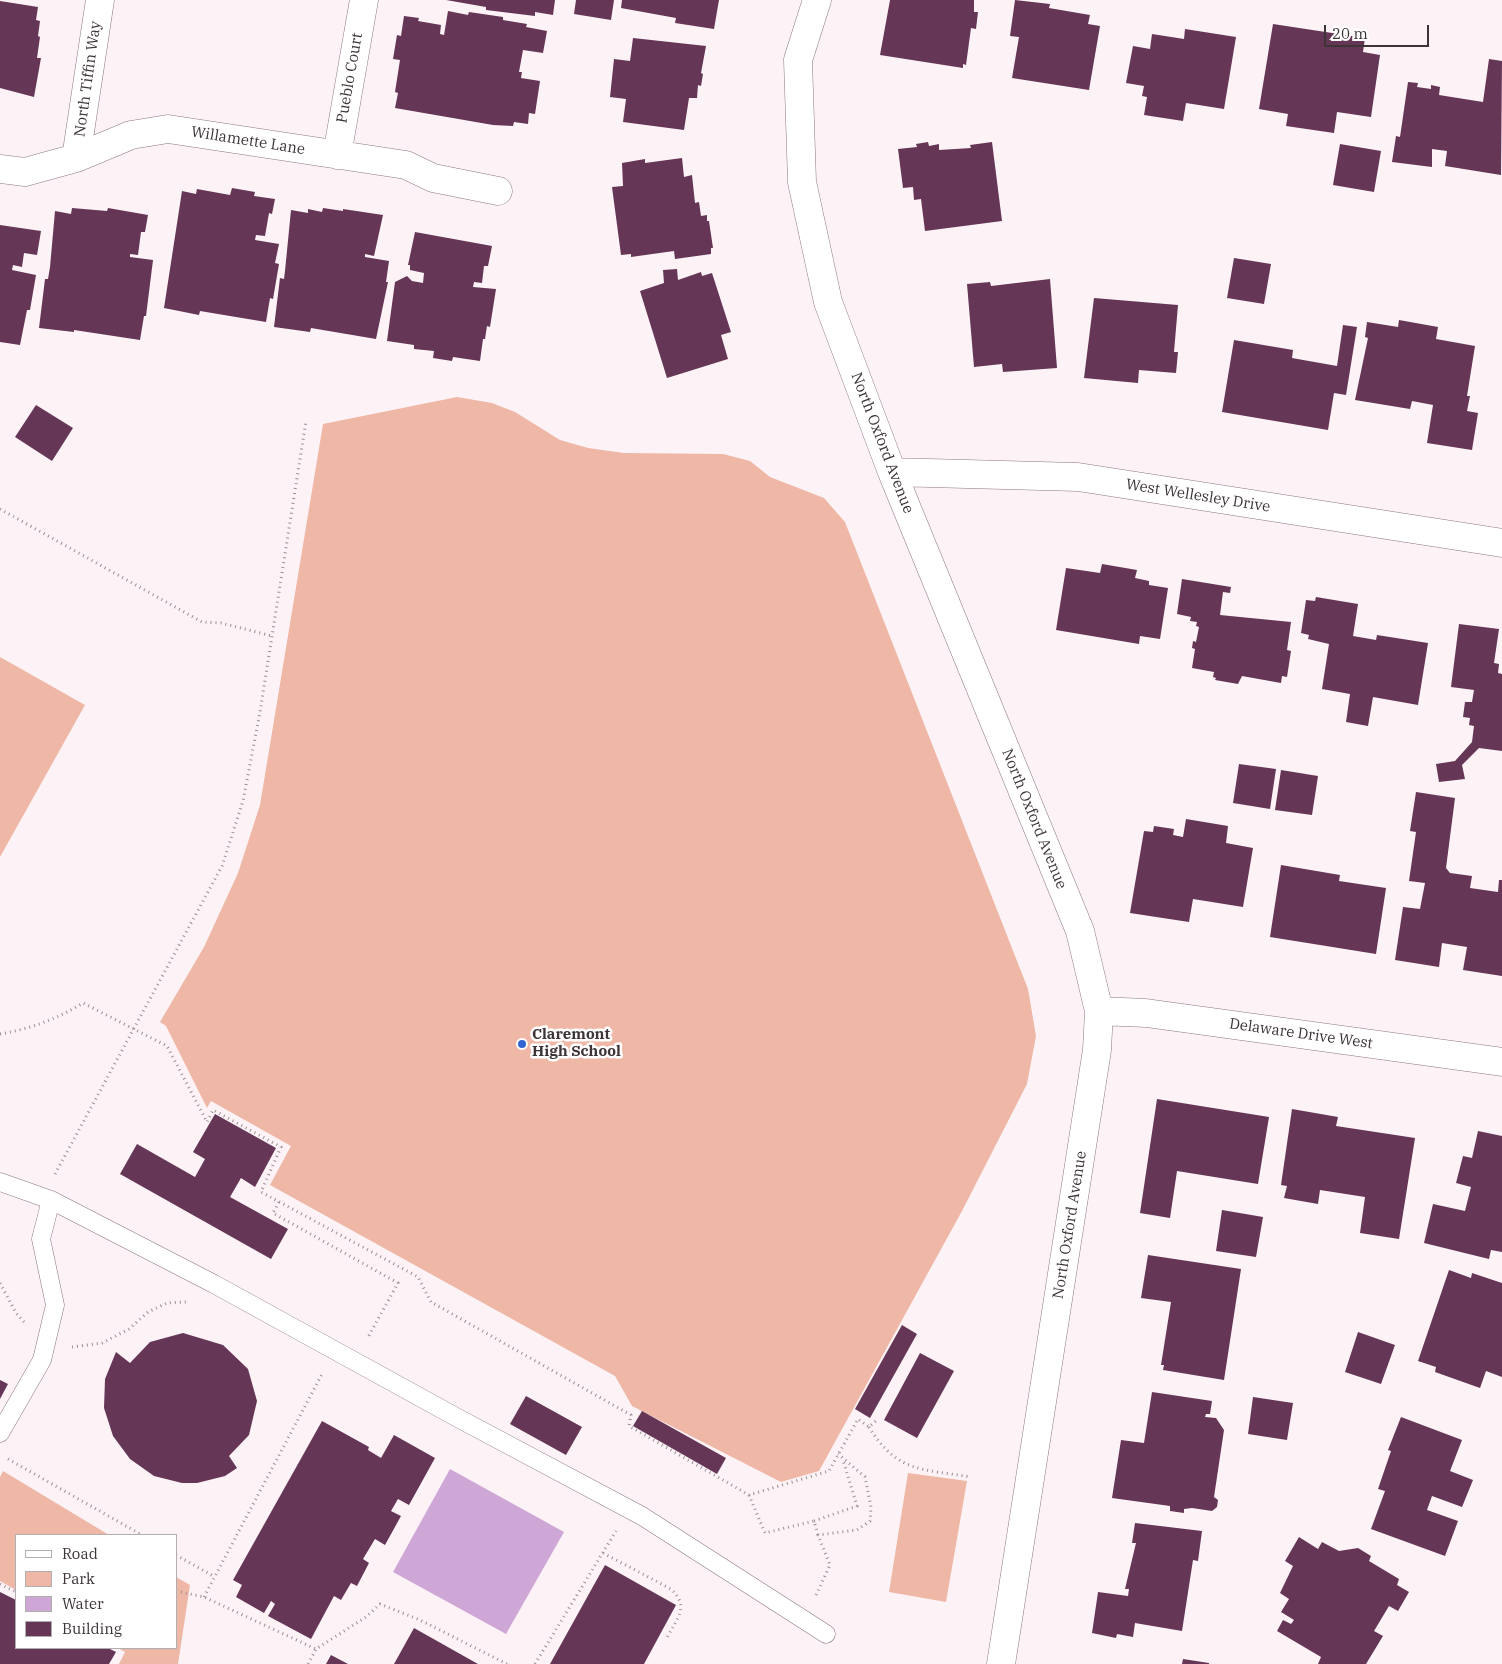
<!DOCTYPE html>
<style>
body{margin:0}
#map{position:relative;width:1502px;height:1664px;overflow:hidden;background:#fdf3f6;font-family:"IBM Plex Serif",serif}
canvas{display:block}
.legend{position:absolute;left:15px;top:1534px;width:162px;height:115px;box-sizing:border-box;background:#fff;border:1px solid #b1aeaf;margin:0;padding:6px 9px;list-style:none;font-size:15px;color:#3d3436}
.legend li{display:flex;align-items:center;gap:10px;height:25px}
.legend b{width:25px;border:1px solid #b1aeaf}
.scale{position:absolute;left:1324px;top:25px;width:105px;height:22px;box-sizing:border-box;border:2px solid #3d3436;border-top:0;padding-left:6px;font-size:15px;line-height:18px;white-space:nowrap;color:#3d3436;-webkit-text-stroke:4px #fff;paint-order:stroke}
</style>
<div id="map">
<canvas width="1502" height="1664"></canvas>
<ul class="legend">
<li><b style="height:6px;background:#fff"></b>Road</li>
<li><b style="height:14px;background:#efb7a6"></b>Park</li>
<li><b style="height:14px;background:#cfa7d7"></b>Water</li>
<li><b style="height:14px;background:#653656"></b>Building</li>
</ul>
<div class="scale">20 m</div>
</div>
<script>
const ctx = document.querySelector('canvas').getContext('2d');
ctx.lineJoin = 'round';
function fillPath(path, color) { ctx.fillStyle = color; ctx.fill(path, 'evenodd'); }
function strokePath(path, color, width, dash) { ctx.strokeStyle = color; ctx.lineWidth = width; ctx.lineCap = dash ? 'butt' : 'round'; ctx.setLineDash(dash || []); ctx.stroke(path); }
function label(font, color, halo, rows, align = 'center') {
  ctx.font = font + ' "IBM Plex Serif",serif'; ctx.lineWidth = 5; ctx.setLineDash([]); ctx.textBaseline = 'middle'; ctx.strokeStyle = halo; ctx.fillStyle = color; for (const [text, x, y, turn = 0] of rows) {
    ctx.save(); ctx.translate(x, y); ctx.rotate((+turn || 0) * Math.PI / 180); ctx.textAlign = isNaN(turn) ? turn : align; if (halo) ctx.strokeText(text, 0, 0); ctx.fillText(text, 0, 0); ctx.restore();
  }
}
fillPath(new Path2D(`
 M457,397L492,403L515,412L560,440L588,448L624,453L723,454L750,461L770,477L824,498L845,522L1028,989L1036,1036L1027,1084L962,1211L819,1471L781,1482L632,1406L615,1376L270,1185L291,1146L211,1101L207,1108L166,1026L160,1022L204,947L238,873L260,805L323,424Z
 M0,657L85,705L0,857Z
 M3,1471L109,1535H16V1590L0,1581V1477Z
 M908,1473L967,1481L946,1602L889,1592Z
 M176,1577L190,1585L178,1664H119L125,1652L118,1648H176Z`), '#efb7a6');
fillPath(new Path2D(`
 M450,1469L564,1532L506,1634L393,1572Z`), '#cfa7d7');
fillPath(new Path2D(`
 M446,0H555L553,15L535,12V16L486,10V7Z
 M576,0H614L611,20L574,14Z
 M622,0H719L714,29L675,23L676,18L621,8Z
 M890,0H974V12H978L976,29L971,28L966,65L963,64V68L880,55Z
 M1015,0L1050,4L1049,8L1090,15L1088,24L1100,26L1089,90L1012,78L1019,37L1010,36Z
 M0,1L38,7L36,20L40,21L38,36L40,37L37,58H41L34,97L0,88Z
 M448,11L468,15L469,12L503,17V20L527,24L526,27L547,31L543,53L523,50L519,72H522L521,78L540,81L535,114L529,113L528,124L514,122L513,126L493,125L395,108L398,93L395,92L400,60L393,59L397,35L401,36L404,16L419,18L418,21L441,25L440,34L444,35Z
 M1273,24L1365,38L1363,52L1380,55L1371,117L1337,112L1334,133L1286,126L1288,114L1259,109Z
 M1185,29L1236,37L1224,109L1186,103L1183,121L1144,115L1147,97L1142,96L1144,86L1126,83L1133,46L1150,49L1152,34L1184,39Z
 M633,38L706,46L701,73L703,74L701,86L698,85L697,98H689L684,130L623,122L626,99L610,97L614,59L630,61Z
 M1489,59L1502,61L1501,175L1445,166L1447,151L1432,149V167L1392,162L1396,136L1400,137L1408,82L1418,83L1417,87L1431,89V85L1440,87L1439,95L1483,102Z
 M928,142L929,146L939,144V150L971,148L970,145L992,142L1002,221L925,231L921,199L914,200L913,187L903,188L898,149L917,147L916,144Z
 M1340,144L1381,151L1374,192L1333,185Z
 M682,158L684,177L692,175L695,203L699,202L701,216L707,215V221H709L713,248H711V254L675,259L674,251L631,257V254L621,255L612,187L623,186L622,163L645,159V163Z
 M232,188L255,192L254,196L275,199L272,214L269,213L265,236L256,235L255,240L279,244L275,263L279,264L273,299L270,298L266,322L200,311L199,315L164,308L182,191L196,194L197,189L230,195Z
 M72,208L107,211L108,208L148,215L145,232H141L138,255L130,254V257L153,260L146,316H144L140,340L74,330V332L39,328L45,279H48L50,267L55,211L71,214Z
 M323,208L343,211V209L383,215L374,256L365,254V257L389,261L386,282H388L376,339L311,328L310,332L274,327L280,278L284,279L285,271L291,210L308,213V209L322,212Z
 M0,225L41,231L37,255L24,253L22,267L13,265L12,270L36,275L30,310H27L20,345L0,342Z
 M415,232L492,246L488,266H484L482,283L474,282L473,287L496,289L490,327L487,326L485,339H483L480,361L453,357L452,361L433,358L434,351L414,349V345L387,341L395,282L407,276L412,281L423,283L424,273L410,270V265H408Z
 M1234,258L1271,264L1264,304L1227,298Z
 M677,269L678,280L701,272L702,276L712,273L731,332L721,335L728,359L667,378L640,291L664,283L663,270Z
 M1050,279L1057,368L1003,372L1002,364L974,367L967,284L990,282L991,286Z
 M1094,298L1178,305L1174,352H1178L1176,373L1139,370L1138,383L1084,378Z
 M1399,320L1438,327L1436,339L1475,346L1467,396H1470L1467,411L1478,413L1472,450L1427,443L1433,405L1412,401L1410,409L1355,400L1368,338L1365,337L1367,322L1398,327Z
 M1343,325L1357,327L1346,395L1334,393L1328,430L1222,412L1234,340L1293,350L1292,358L1337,366Z
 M36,405L73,428L52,461L15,437Z
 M1102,564L1137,570L1135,578L1149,581V585L1168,588L1160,639L1140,636L1139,644L1056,630L1066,568L1100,573Z
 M1182,579L1231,587L1230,593L1223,592L1220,615L1291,622L1287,650L1291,651L1287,677L1282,676L1281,683L1242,676L1238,684L1215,680L1216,678L1213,677L1214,672L1192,668L1195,649L1192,648L1193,641L1196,642L1199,627L1196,626L1197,622L1190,621L1191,617L1177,614Z
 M1316,597L1358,604L1353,636L1376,640L1377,635L1428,643L1418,705L1373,697L1368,726L1346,722L1350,694L1322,689L1329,644L1308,639L1309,635L1301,633L1306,600L1315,601Z
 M1459,624L1499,629L1494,663L1499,664L1498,673L1502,674V751L1479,748L1462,765L1465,779L1439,782L1436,764L1455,761L1472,742L1474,726L1469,725L1470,718L1463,717L1465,702H1472L1474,690L1451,687Z
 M1239,764L1276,769L1270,809L1233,803Z
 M1281,770L1318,776L1312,815L1275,810Z
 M1416,792L1455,798L1446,868L1450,873L1472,876L1470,888L1498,892L1499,880H1502V976L1463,970L1467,947L1442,943L1439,967L1395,960L1403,907L1420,909L1425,883L1409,881L1416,832L1410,831Z
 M1186,819L1228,826L1226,843L1253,848L1243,907L1193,899L1189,922L1130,913L1144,831L1153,832L1154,826L1174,829L1173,835L1183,837Z
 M1281,865L1340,875L1339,881L1386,888L1376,954L1270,937Z
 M1157,1099L1269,1117L1258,1184L1177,1171L1170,1218L1140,1213Z
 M1292,1109L1338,1117L1336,1126L1415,1138L1399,1239L1360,1233L1365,1197L1320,1190L1318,1204L1284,1198L1287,1186L1281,1185Z
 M215,1114L276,1148L255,1187L241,1178L230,1197L288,1229L271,1259L120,1174L137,1144L195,1177L205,1159L193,1152Z
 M1478,1131L1502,1136V1252L1491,1250L1489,1259L1424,1243L1433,1204L1465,1211L1471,1187L1456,1183L1463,1156L1472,1158Z
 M1222,1210L1263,1217L1256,1257L1216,1251Z
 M1148,1255L1241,1269L1224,1380L1163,1370L1164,1365H1161L1171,1302L1141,1298Z
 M1449,1270L1471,1278L1472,1273L1502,1283V1377L1486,1371L1480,1388L1435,1372L1436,1367L1418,1361Z
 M902,1325L917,1334L870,1418L855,1409Z
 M1358,1332L1395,1345L1381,1384L1345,1372Z
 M183,1333L223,1345L248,1369L257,1401L249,1435L229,1456L237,1468L225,1476L197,1483H182L154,1476L130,1459L113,1436L104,1408L105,1379L116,1352L130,1363L150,1342Z
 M920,1353L954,1371L917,1438L884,1420Z
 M0,1380L8,1384L0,1399Z
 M1152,1392L1212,1401L1210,1414H1206L1205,1417L1216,1418L1224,1430L1214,1497L1218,1500L1217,1507L1212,1511L1192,1508L1184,1509V1513L1170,1511V1506L1112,1498L1121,1440L1144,1443Z
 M526,1396L582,1427L566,1455L510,1424Z
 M1253,1397L1293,1403L1287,1440L1248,1434Z
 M642,1411L726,1458L717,1474L633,1426Z
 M1401,1417L1462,1440L1450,1471L1473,1480L1462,1507L1432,1496L1427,1510L1458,1521L1445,1556L1371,1529L1385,1491L1378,1489L1391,1451L1388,1450Z
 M322,1421L369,1447L368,1450L381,1458L394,1435L435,1458L409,1505L398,1499L391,1511L401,1516L385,1545L375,1539L363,1559L369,1563L357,1586L351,1583L341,1600L334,1596L311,1639L268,1616L275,1604L271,1601L264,1613L236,1597L242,1585L233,1580Z
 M1135,1523L1202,1531L1198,1561L1193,1560L1182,1631L1135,1623L1133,1637L1117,1634L1116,1638L1092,1633L1098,1592L1128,1596L1129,1589H1125L1136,1543H1132Z
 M1299,1537L1318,1549L1322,1542L1339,1551L1358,1548L1371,1556L1369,1561L1399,1579L1397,1585L1409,1592L1398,1611L1389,1606L1374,1631L1383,1636L1366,1664H1318L1321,1657L1277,1631L1283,1620L1291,1624L1294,1620L1281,1612L1289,1599L1280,1593L1293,1566L1285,1561Z
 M605,1565L676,1605L644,1664H550Z
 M0,1592L16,1600V1648H108L116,1652L109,1664H0Z
 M414,1628L478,1664H394Z
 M331,1655L348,1664H326Z
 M1183,1659L1209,1663V1664H1182Z`), '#653656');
const lane = new Path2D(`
 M0,1182L51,1200L214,1284L456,1417L642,1516L826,1634
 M0,1433L42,1360L55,1305L41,1239L51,1200`);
const street = new Path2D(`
 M817,0L798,60L802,182L828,302L892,472L1080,931L1099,1011L1097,1050L1001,1664
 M337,155L364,0
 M76,158L100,0
 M0,169L25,172L76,158L131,135L168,129L406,165L433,178L498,191
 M892,472L1078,477L1502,543
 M1099,1011L1146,1013L1502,1062`);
strokePath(lane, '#8c777d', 19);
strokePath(street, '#8c777d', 29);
strokePath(new Path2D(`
 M0,509L202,622L221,623L272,636
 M0,1034C30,1029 57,1019 83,1003L167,1046L207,1122L213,1110L281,1147L261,1192L418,1277L431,1302L631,1415L629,1426L749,1495L829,1471L858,1419L869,1427L878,1419
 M55,1174L222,866L243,801L260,712L306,421
 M279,1202L273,1213L398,1283L367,1339
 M0,1283L16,1313L24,1322
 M72,1347L102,1343L129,1329L148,1312L167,1303L187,1302
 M869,1427C897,1473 923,1469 971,1477
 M8,1459L142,1535
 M749,1495L765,1533L814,1521L818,1535
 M814,1521L857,1506L843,1460
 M603,1553L671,1589C690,1607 677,1618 667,1638
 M176,1555L215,1577
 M0,1584L16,1592
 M176,1591L204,1597L316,1649
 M816,1595L830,1565L818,1535L857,1530L870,1521L871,1507L865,1477L838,1454
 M204,1597L322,1374
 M308,1664L316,1649L366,1617L380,1604L420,1620L507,1664
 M535,1664L616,1531`), '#998f92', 3, [1, 4]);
strokePath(lane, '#fff', 18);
strokePath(street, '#fff', 28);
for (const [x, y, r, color] of [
 [522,1044,5,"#2f64d2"]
]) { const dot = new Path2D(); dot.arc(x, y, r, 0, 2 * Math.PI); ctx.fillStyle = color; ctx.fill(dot); strokePath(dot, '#fff', 2); }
label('15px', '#3d3436', '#fff', [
 ["Pueblo Court",350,78,-80],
 ["North Tiffin Way",88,79,-82],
 ["Willamette Lane",248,141,9],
 ["North Oxford Avenue",882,443,69],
 ["West Wellesley Drive",1198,496,9],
 ["North Oxford Avenue",1034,819,68],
 ["Delaware Drive West",1301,1034,8],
 ["North Oxford Avenue",1070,1225,-81]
]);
label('bold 15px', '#3d3436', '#fff', [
 ["Claremont",532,1035],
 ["High School",532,1052]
], 'left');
</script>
